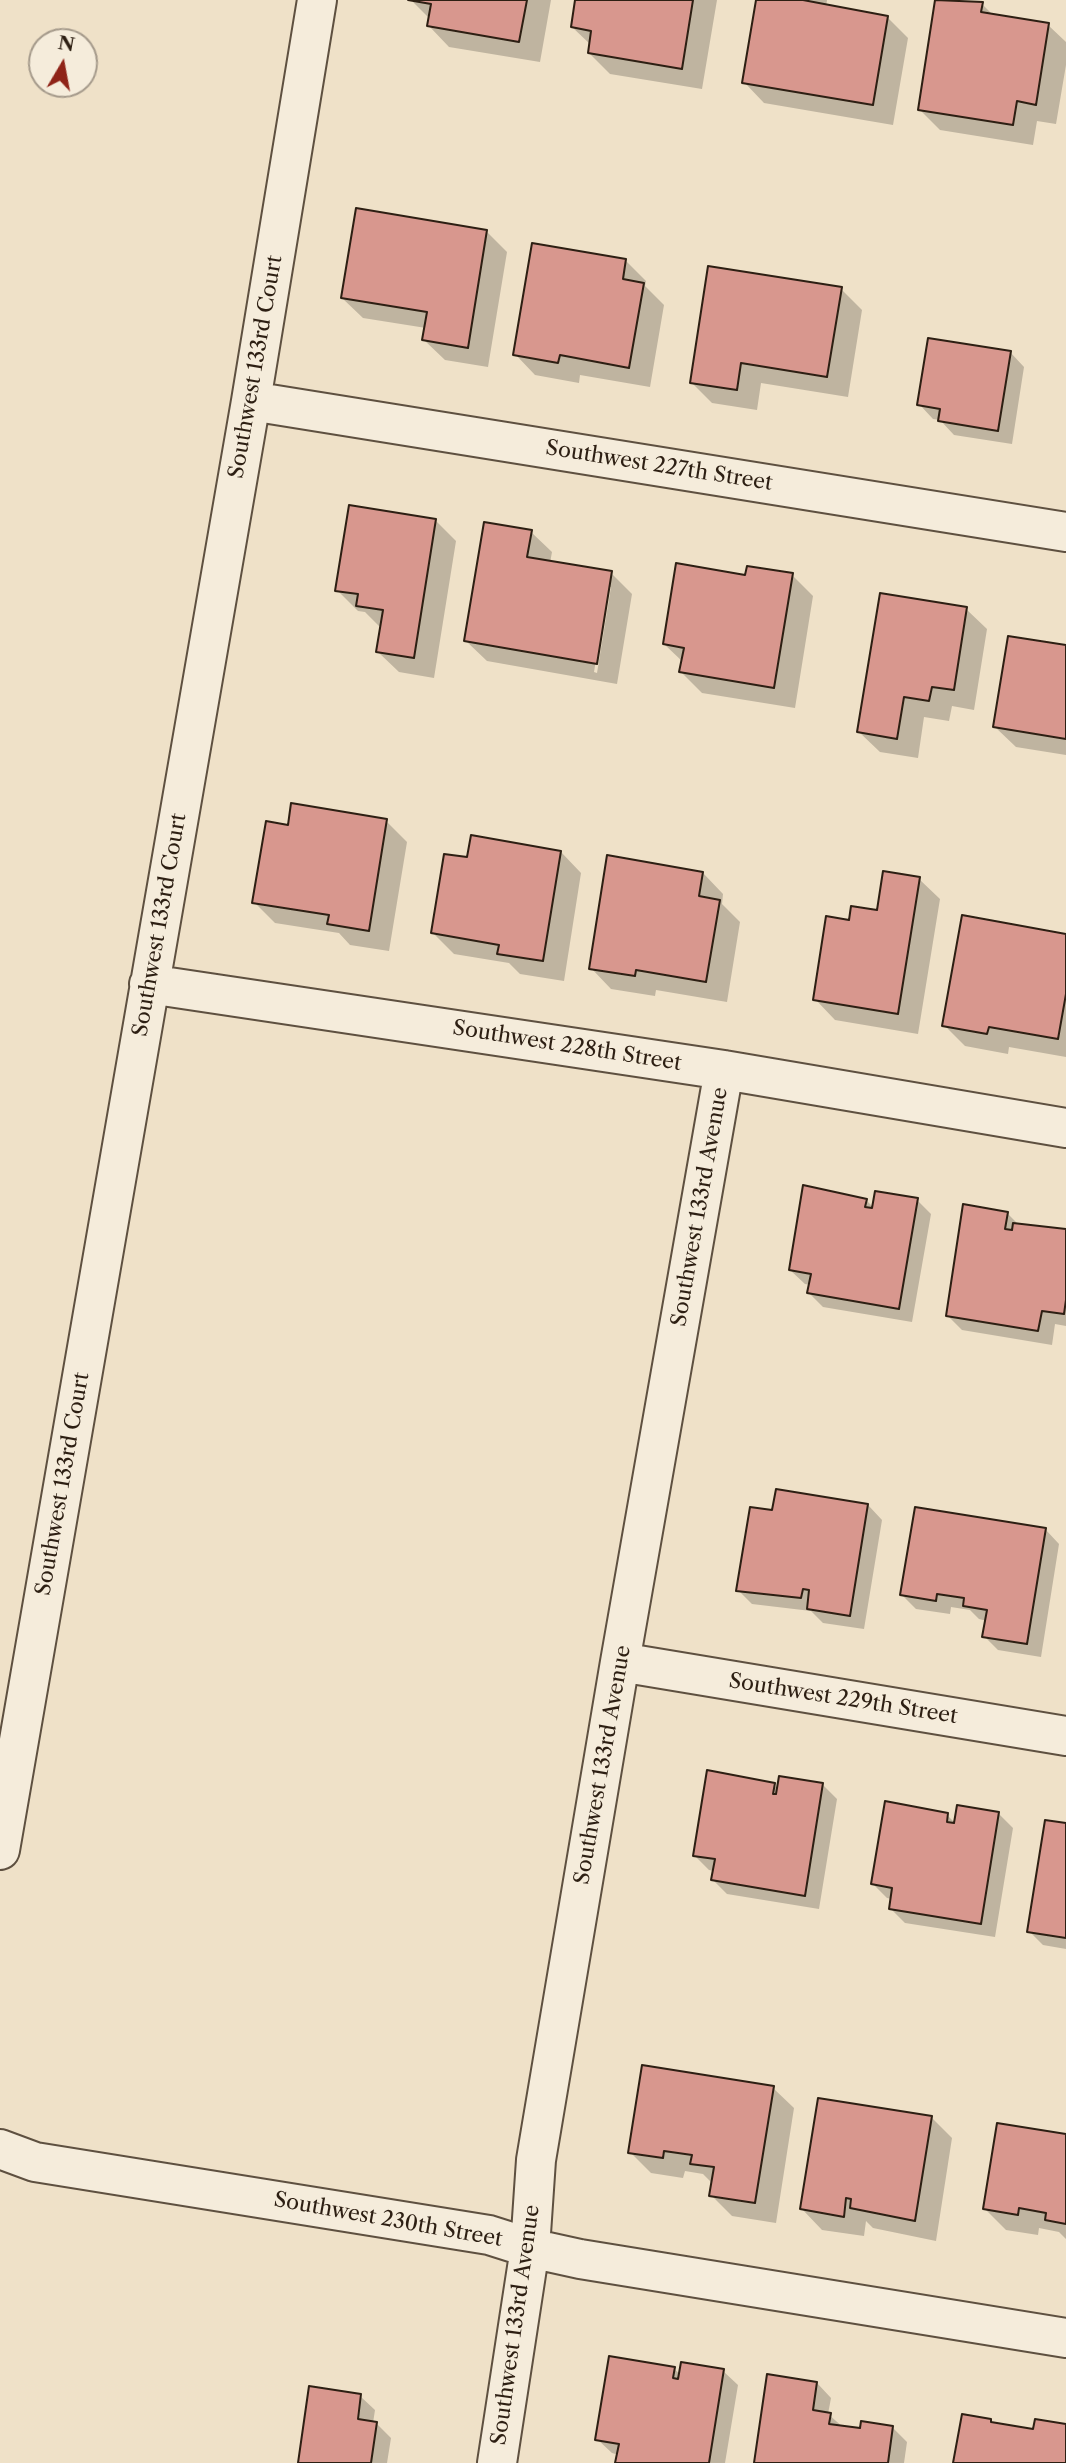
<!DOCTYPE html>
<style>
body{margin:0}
#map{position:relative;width:1066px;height:2463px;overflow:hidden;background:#efe1c8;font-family:"Libre Caslon Text",serif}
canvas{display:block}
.north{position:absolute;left:28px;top:28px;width:70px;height:70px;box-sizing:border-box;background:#f5ecdb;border:2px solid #a59a8b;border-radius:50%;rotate:10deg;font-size:19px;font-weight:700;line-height:28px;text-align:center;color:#2d1f13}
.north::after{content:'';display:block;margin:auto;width:24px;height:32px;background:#8f2418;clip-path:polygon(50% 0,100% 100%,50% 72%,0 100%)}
</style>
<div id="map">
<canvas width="1066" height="2463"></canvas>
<div class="north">N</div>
</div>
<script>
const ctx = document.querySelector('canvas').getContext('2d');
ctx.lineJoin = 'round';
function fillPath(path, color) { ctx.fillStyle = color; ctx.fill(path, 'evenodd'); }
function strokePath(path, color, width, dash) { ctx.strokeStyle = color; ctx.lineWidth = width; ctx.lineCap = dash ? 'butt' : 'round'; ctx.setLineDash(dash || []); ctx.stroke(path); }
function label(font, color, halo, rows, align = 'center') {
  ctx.font = font + ' "Libre Caslon Text",serif'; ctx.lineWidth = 6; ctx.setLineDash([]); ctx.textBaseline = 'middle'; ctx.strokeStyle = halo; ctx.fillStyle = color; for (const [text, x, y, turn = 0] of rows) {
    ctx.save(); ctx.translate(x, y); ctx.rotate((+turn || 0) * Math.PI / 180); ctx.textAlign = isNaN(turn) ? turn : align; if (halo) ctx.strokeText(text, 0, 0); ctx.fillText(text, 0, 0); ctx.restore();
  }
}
fillPath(new Path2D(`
 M411,0H551L540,62L449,47L429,26L430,19Z
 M577,0H717L702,89L610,74L589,53L591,45L572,27Z
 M758,0H827L826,7L887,17L908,38L893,125L764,103L744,82Z
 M937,0H959L982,4L994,16L1048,25L1066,42V65L1056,124L1037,121L1033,145L940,130L919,109Z
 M487,232L507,252L488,367L445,360L424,340L426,328L363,318L342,298Z
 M625,260L646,281L645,286L664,305L650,387L580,375L579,383L535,375L515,354Z
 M841,289L862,310L848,397L761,383L757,410L712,403L691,382Z
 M1010,352L1024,367L1012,444L954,435L940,420L933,419L919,404Z
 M435,520L456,541L434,678L399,672L378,652L382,626H379L365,612L358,611L337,590Z
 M531,532L552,552L550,563L611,573L632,594L617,684L487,661L466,641ZM608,587H611L597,673L594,672Z
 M792,575L813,596L795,708L702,693L681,672L683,662L664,644L746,577Z
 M966,609L987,629L974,710L952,706L949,721L924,717L918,758L880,752L859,732Z
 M1066,647V755L1016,747L995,727Z
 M386,821L407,842L389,951L350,945L339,933L275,923L254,902L289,827Z
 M561,852L581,873L564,981L520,974L509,963L454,954L433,933L468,859Z
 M703,873L723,894L722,904L740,922L727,1002L656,990L655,996L611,989L591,968Z
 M919,879L940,899L918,1034L835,1020L815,999L850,922L878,912Z
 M1066,935V1057L1009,1047L1008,1054L965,1046L944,1025Z
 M866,1200L874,1208L917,1200L931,1214L912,1322L823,1307L809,1293L811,1285L805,1284L790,1270Z
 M1007,1213L1019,1225L1066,1231V1326L1055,1324L1052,1345L962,1330L948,1316Z
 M868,1505L882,1520L864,1629L823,1623L811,1611L752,1604L738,1590L774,1512Z
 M1045,1529L1059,1544L1041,1657L998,1650L984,1636L987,1621L979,1619L970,1610L951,1607L950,1614L916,1609L902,1595Z
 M774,1785L779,1790L823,1785L837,1799L819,1909L727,1894L713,1880L714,1871L709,1870L695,1856Z
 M999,1814L1013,1828L995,1937L905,1923L891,1909L892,1899L887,1898L873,1884L947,1815L955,1823Z
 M1066,1825V1949L1043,1945L1029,1931Z
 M773,2088L794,2108L776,2223L732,2216L711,2195L713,2184L703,2174L685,2171L683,2178L651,2173L630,2152Z
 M931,2117L952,2138L936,2241L873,2228L866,2221L864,2236L822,2230L802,2209Z
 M1066,2136V2239L1059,2232L1039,2228L1038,2235L1006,2230L985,2209Z
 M674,2369L681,2375L723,2371L738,2385L725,2463H617L619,2455L612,2453L597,2439Z
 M817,2383L831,2398L828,2414L844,2428L861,2430L893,2428L907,2442L904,2463H756Z
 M360,2396L375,2410L373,2423L377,2424L391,2438L387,2463H300Z`), '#0003');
const building = new Path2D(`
 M408,0H527L519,42L427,26L431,4Z
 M575,0H693L682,69L588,53L591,31L571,27Z
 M756,0H803L888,16L873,105L742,83Z
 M935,0L983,2L981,12L1049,23L1036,105L1017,101L1013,125L918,110Z
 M356,208L487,230L468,348L422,340L427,312L341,298Z
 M532,243L626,259L623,279L644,283L629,368L560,355L558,363L513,355Z
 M708,266L842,287L827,377L741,363L737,390L690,383Z
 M928,338L1011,351L998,431L938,421L940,409L917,405Z
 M349,505L436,519L414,658L376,652L383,610L356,606L358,594L335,591Z
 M484,522L532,530L527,557L612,571L597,664L464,641Z
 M676,563L745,575L747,566L793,573L774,688L679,672L684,648L663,644Z
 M880,593L967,607L954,690L932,687L929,701L904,697L897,739L857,732Z
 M1008,636L1066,645V739L993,727Z
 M291,803L387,819L369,931L327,924L329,915L252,903L266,821L288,825Z
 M471,835L561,851L543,961L497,954L499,945L431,933L444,854L467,857Z
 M607,855L703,872L699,896L720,900L706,982L636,970L635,976L589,969Z
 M883,871L920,877L898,1014L813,1000L826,916L849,920L851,906L877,910Z
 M962,915L1066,934V994L1058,1039L989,1027L987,1034L942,1026Z
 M803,1185L867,1199L865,1207L872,1208L875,1191L918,1198L899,1309L807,1293L811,1274L789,1270Z
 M963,1204L1008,1212L1005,1229L1012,1230L1013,1223L1066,1229V1300L1064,1314L1042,1311L1038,1331L946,1316Z
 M776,1489L868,1504L850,1616L807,1609L809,1590L803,1589L801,1598L736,1591L750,1507L772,1510Z
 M915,1507L1046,1528L1027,1644L982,1637L987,1610L963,1606L964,1598L937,1594L936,1601L900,1595Z
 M707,1770L775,1783L773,1794H776L779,1776L823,1783L805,1896L711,1880L715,1859L693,1856Z
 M885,1801L948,1813L947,1822L954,1823L957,1805L999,1812L981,1924L889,1909L892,1888L871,1884Z
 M1045,1820L1066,1823V1938L1027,1932Z
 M642,2065L774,2086L755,2203L709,2196L714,2167L690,2164L692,2155L664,2151L663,2158L628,2153Z
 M818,2098L932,2116L915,2221L850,2208L851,2199L846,2198L844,2217L800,2209Z
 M997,2123L1066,2134V2224L1045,2220L1046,2213L1019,2208L1018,2215L983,2209Z
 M609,2356L675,2367L673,2378L678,2379L681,2362L724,2369L709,2463H615L619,2444L595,2440Z
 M767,2374L817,2382L813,2410L831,2413L829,2424L860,2428L861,2421L893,2426L888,2463H754Z
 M309,2386L361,2394L358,2419L377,2422L371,2463H298Z
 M962,2414L991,2419V2422L1033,2429L1035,2419L1066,2424V2463H953Z`);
fillPath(building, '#d8978e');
strokePath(building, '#2d1f13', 2);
const minor = new Path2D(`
 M251,401L1066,532
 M149,984L724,1070L1066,1128
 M620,1662L1066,1736
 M0,1850L251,401L317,0
 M0,2149L35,2162L489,2235L530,2248L580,2259L1066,2338
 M497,2463L530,2248L536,2160L620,1662L724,1070`);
strokePath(minor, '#5e5040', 42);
strokePath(minor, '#f5ecdb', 38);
label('21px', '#2d1f13', '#f5ecdb', [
 ["Southwest 133rd Court",256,367,-80],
 ["Southwest 227th Street",659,466,9],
 ["Southwest 133rd Court",160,925,-80],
 ["Southwest 228th Street",567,1046,9],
 ["Southwest 133rd Avenue",700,1207,-80],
 ["Southwest 133rd Court",63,1484,-80],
 ["Southwest 229th Street",843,1699,9],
 ["Southwest 133rd Avenue",603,1765,-80],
 ["Southwest 230th Street",388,2220,10],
 ["Southwest 133rd Avenue",516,2325,-82]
]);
</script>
